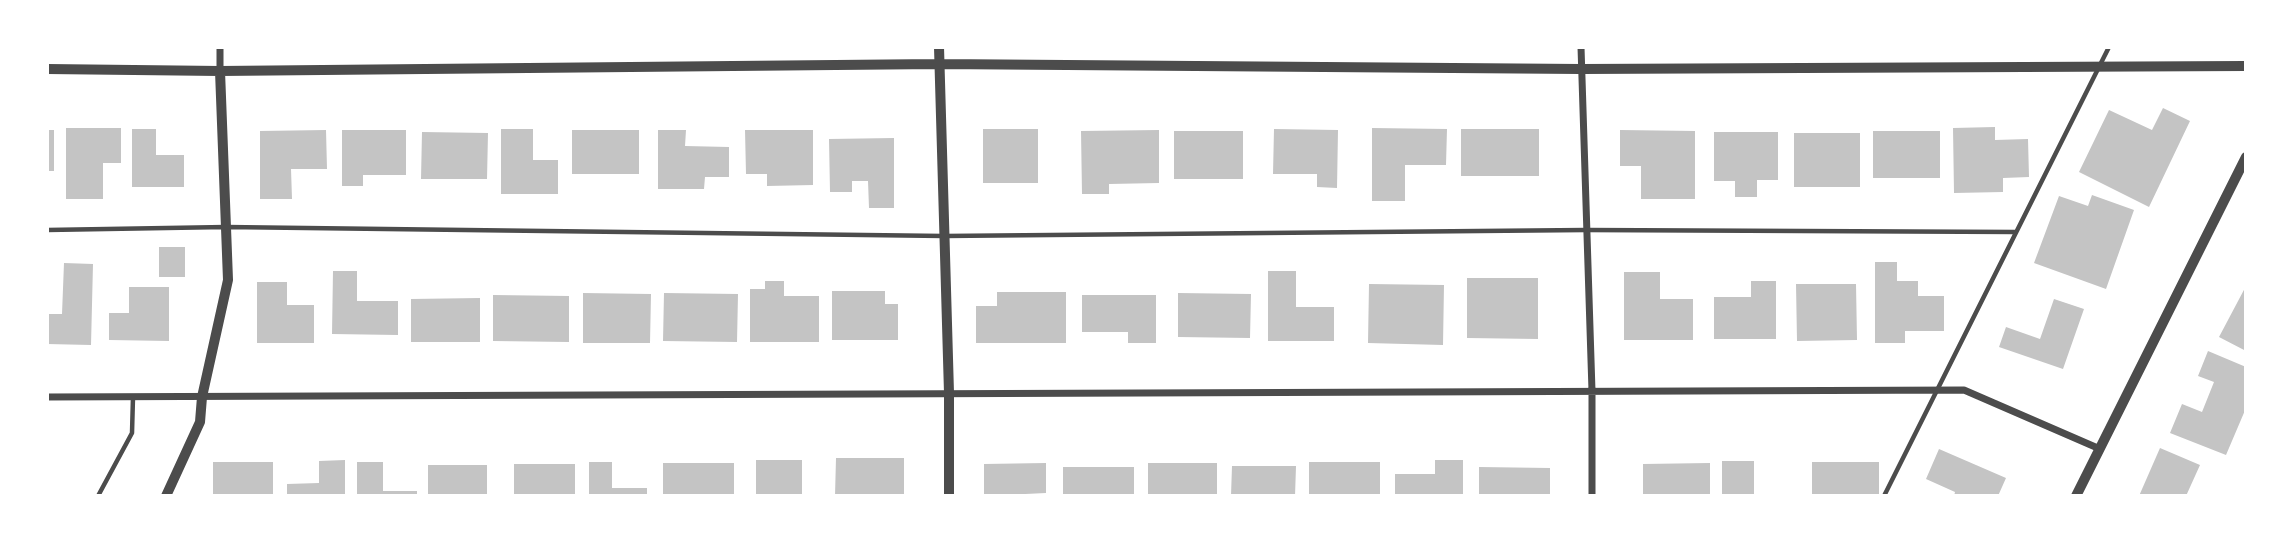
<!DOCTYPE html>
<style>
body{margin:0}
#map{position:relative;width:2293px;height:543px;overflow:hidden;background:#fff;font-family:Ubuntu,sans-serif}
canvas{display:block}
.frame{position:absolute;inset:0;border:49px solid #fff;pointer-events:none}
</style>
<div id="map">
<canvas width="2293" height="543"></canvas>
<div class="frame"></div>
</div>
<script>
const ctx = document.querySelector('canvas').getContext('2d');
ctx.lineJoin = 'round';
function fillPath(path, color) { ctx.fillStyle = color; ctx.fill(path, 'evenodd'); }
function strokePath(path, color, width, dash) { ctx.strokeStyle = color; ctx.lineWidth = width; ctx.lineCap = dash ? 'butt' : 'round'; ctx.setLineDash(dash || []); ctx.stroke(path); }
fillPath(new Path2D(`
 M2163,108L2190,121L2149,207L2079,172L2109,110L2152,130Z
 M1995,127V140L2028,139L2029,177L2003,178V192L1954,193L1953,128Z
 M66,128H121V163H103V199H66Z
 M1372,128L1447,129L1446,165H1405V201H1372Z
 M132,129H156V155H184V187H132Z
 M501,129H533V160H558V194H501Z
 M983,129H1038V183H983Z
 M1274,129L1338,130L1337,188L1317,187V174H1273Z
 M1461,129H1539V176H1461Z
 M47,130H54V171H47Z
 M326,130L327,169H291L292,199H260V131Z
 M342,130H406V175H363V186H342Z
 M572,130H639V174H572Z
 M658,130H686L685,146L729,147V177H705L704,189H658Z
 M745,130H813V185L767,186V174H746Z
 M1159,130V183L1109,184V194H1082L1081,131Z
 M1620,130L1695,131V199H1641V166H1620Z
 M1174,131H1243V179H1174Z
 M1873,131H1940V178H1873Z
 M422,132L488,133L487,179H421Z
 M1714,132H1778V180H1757V197H1735V181H1714Z
 M1794,133H1860V187H1794Z
 M894,138V208H869L868,181H852V192H830L829,139Z
 M2092,195L2134,210L2106,289L2034,263L2059,196L2088,206Z
 M159,247H185V277H159Z
 M1875,262H1897V281H1918V296H1944V331H1905V343H1875Z
 M64,263L93,264L91,345L47,344V314H62Z
 M333,271H357V301H398V335L332,334Z
 M1268,271H1296V307H1334V341H1268Z
 M1624,272H1660V299H1693V340H1624Z
 M1467,278H1538V339L1467,338Z
 M765,281H784V296H819V342H750V289H765Z
 M1751,281H1776V339H1714V297H1751Z
 M257,282H287V305H314V343H257Z
 M1369,284L1444,285L1443,345L1368,343Z
 M1796,284H1856L1857,340L1797,341Z
 M2246,286V351L2219,337Z
 M129,287H169V341L109,340V313H129Z
 M832,291H885V304H898V340H832Z
 M997,292H1066V343H976V306H997Z
 M583,293L651,294L650,343H583Z
 M664,293L738,294L737,342L663,341Z
 M1178,293L1251,294L1250,338L1178,337Z
 M493,295L569,296V342L493,341Z
 M1082,295H1156V343H1128V332H1082Z
 M480,298V342H411V299Z
 M2054,299L2084,309L2063,369L1999,347L2006,327L2040,339Z
 M2208,351L2246,367V408L2226,455L2170,433L2182,404L2202,412L2214,382L2198,376Z
 M2160,448L2200,465L2186,496H2139Z
 M1939,449L2006,478L1998,496H1954L1955,492L1926,479Z
 M836,458H904V496H835Z
 M345,460V496H287V484L319,483V461Z
 M756,460H802V496H756Z
 M1435,460H1463V496H1395V474H1435Z
 M1722,461H1754V496H1722Z
 M213,462H273V496H213Z
 M357,462H383V491H417V496H357Z
 M589,462H612V488H647V496H589Z
 M1309,462H1380V496H1309Z
 M1812,462H1879V496H1812Z
 M663,463H734V496H663Z
 M1046,463V493L984,496V464Z
 M1148,463H1217V496H1148Z
 M1710,463V496H1643V464Z
 M514,464H575V496H514Z
 M428,465H487V496H428Z
 M1232,466H1296L1295,496H1231Z
 M1063,467H1134V496H1063Z
 M1479,467L1550,468V496H1479Z`), '#c4c4c4');
strokePath(new Path2D(`
 M47,230L226,227L944,236L1586,230L2016,232
 M98,496L132,433L133,397
 M1884,496L2109,47`), '#4c4c4c', 4.5);
strokePath(new Path2D(`
 M1581,47L1592,391V496
 M220,71V47
 M47,397L1964,390L2100,449`), '#4c4c4c', 7);
strokePath(new Path2D(`
 M939,47L949,393V496
 M47,69L220,71L938,64L1581,69L2246,66
 M166,496L200,422L202,397L228,280L220,71
 M2076,496L2246,157`), '#4c4c4c', 10);
</script>
